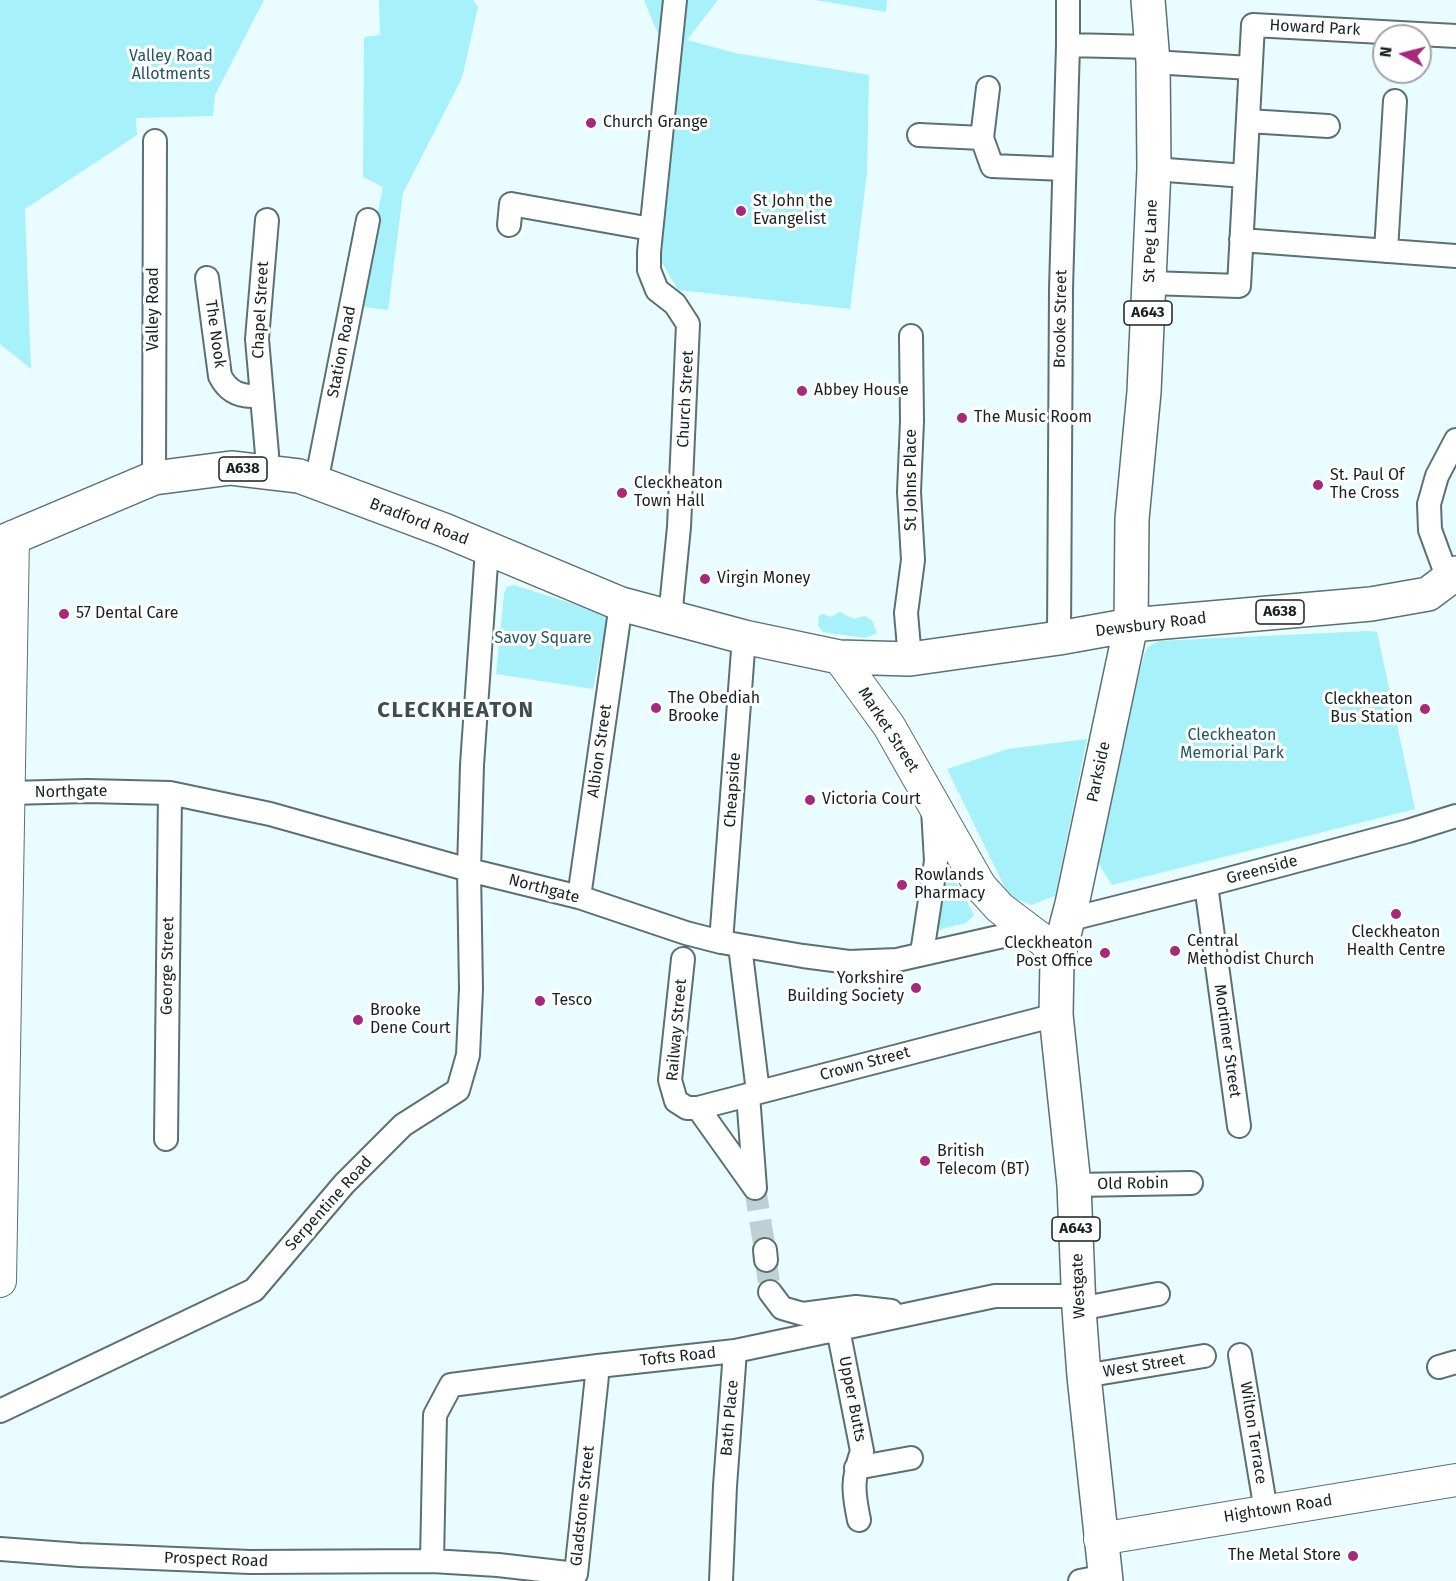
<!DOCTYPE html>
<style>
body{margin:0}
#map{position:relative;width:1456px;height:1581px;overflow:hidden;background:#e9fcff;font-family:"Fira Sans",sans-serif}
canvas{display:block}
.north{position:absolute;left:1372px;top:24px;width:60px;height:60px;box-sizing:border-box;background:#fff;border:2px solid #a3a6a7;border-radius:50%;rotate:277deg;font-size:16px;font-weight:700;line-height:24px;text-align:center;color:#182122}
.north::after{content:'';display:block;margin:auto;width:21px;height:27px;background:#a7297a;clip-path:polygon(50% 0,100% 100%,50% 72%,0 100%)}
</style>
<div id="map">
<canvas width="1456" height="1581"></canvas>
<div class="north">N</div>
</div>
<script>
const ctx = document.querySelector('canvas').getContext('2d');
ctx.lineJoin = 'round';
function fillPath(path, color) { ctx.fillStyle = color; ctx.fill(path, 'evenodd'); }
function strokePath(path, color, width, dash) { ctx.strokeStyle = color; ctx.lineWidth = width; ctx.lineCap = dash ? 'butt' : 'round'; ctx.setLineDash(dash || []); ctx.stroke(path); }
function label(font, color, halo, rows, align = 'center') {
  ctx.font = font + ' "Fira Sans",sans-serif'; ctx.lineWidth = 6; ctx.setLineDash([]); ctx.textBaseline = 'middle'; ctx.strokeStyle = halo; ctx.fillStyle = color; for (const [text, x, y, turn = 0] of rows) {
    ctx.save(); ctx.translate(x, y); ctx.rotate((+turn || 0) * Math.PI / 180); ctx.textAlign = isNaN(turn) ? turn : align; if (halo) ctx.strokeText(text, 0, 0); ctx.fillText(text, 0, 0); ctx.restore();
  }
}
fillPath(new Path2D(`
 M0,0H264L215,95L213,116L136,118L137,135L25,209L31,369L0,344Z
 M379,0H473L478,7L462,78L403,193L388,310L359,306L383,187L363,177L364,37L380,35Z
 M644,0H718L687,40L735,53L869,75L867,173L850,309L678,290L660,259L670,175L653,173L661,41Z
 M815,0H887L886,12Z
 M514,585L608,615L593,689L496,674L504,594L507,587Z
 M840,612L854,619L865,616L872,620L877,633L865,638L823,632L818,626L819,615L823,614L831,617Z
 M1368,631L1377,632L1415,809L1112,885L1100,866L1095,853L1144,655L1148,647L1158,641Z
 M1087,739L1055,896L1031,905L1009,896L947,769L1008,749Z
 M942,855L974,915L966,923L934,931Z`), '#a7f1fa');
strokePath(new Path2D(`
 M755,1188L765,1250
 M766,1260L770,1292`), '#bfd0d3', 22, [22, 11]);
const street = new Path2D(`
 M1068,45L1151,47
 M1153,62L1250,68
 M988,88L982,138L992,166L1064,169
 M1248,121L1328,126
 M919,135L982,138
 M1154,169L1245,176
 M509,225L511,204L651,229
 M1241,240L1456,256
 M1386,251L1395,101
 M207,278L220,376C229,394 244,398 262,395
 M1150,283L1239,286L1253,25L1456,36
 M265,471L267,454L257,339L267,220
 M154,478L155,141
 M316,483L368,220
 M1448,579L1430,530L1429,504L1437,476L1456,440
 M670,618L679,527L688,324L675,304L657,290L649,270V252L675,0
 M1059,638L1061,289L1068,45V0
 M910,659L906,613L913,560L909,492L912,421L911,336
 M9,793L87,791L170,793L270,814L469,870L579,897L686,933L721,942L803,956L849,962L897,960L1012,934L1023,926
 M1206,885L1239,1126
 M579,897L621,604
 M1067,920L1206,885L1408,831L1456,816
 M721,942L744,637
 M740,946L758,1092
 M922,953L936,861L933,809
 M683,959L670,1080L676,1101L687,1108H698L1056,1015
 M748,1095L755,1188
 M698,1108L755,1188
 M166,1139L170,793
 M1074,1185L1191,1183
 M765,1250L766,1260
 M770,1292L782,1308L803,1314L856,1307L891,1311
 M1079,1309L1158,1294
 M838,1329L862,1451C852,1480 853,1491 859,1520
 M1240,1355L1266,1511
 M1439,1367L1456,1362
 M1084,1376L1204,1356
 M0,1411L254,1290L344,1184L403,1125L458,1090L468,1055L471,989L469,870L472,765L487,549
 M856,1468L911,1458
 M0,1549L80,1555L250,1562L432,1561L498,1565L576,1574L598,1366
 M432,1561L435,1415L451,1385L598,1366L735,1351L995,1296H1080
 M721,1581L725,1486L735,1351
 M1080,1581L1105,1576`);
const secondary = new Path2D(`
 M839,657L889,726L980,886L1000,908L1045,942L1057,961
 M0,1281L13,537
 M1100,1539L1456,1480`);
const primary = new Path2D(`
 M0,543L154,478L231,468L299,476L444,530L621,604L744,637L839,657L910,659L1059,638L1131,625L1371,604L1428,594L1456,573
 M1106,1581L1084,1376L1079,1309L1074,1185L1056,1015L1057,961L1072,904L1131,625L1132,519L1144,392L1154,169L1153,62L1148,0`);
strokePath(street, '#5b7073', 26);
strokePath(secondary, '#5b7073', 34);
strokePath(primary, '#5b7073', 36);
strokePath(street, '#fff', 22);
strokePath(secondary, '#fff', 32);
strokePath(primary, '#fff', 33);
for (const [x, y, r, color] of [
 [591,123,6,"#a7297a"],
 [741,211,6,"#a7297a"],
 [802,391,6,"#a7297a"],
 [962,418,6,"#a7297a"],
 [1318,485,6,"#a7297a"],
 [622,493,6,"#a7297a"],
 [705,579,6,"#a7297a"],
 [64,614,6,"#a7297a"],
 [656,708,6,"#a7297a"],
 [1425,709,6,"#a7297a"],
 [810,800,6,"#a7297a"],
 [902,885,6,"#a7297a"],
 [1396,914,6,"#a7297a"],
 [1175,951,6,"#a7297a"],
 [1105,953,6,"#a7297a"],
 [916,988,6,"#a7297a"],
 [540,1001,6,"#a7297a"],
 [358,1020,6,"#a7297a"],
 [925,1161,6,"#a7297a"],
 [1353,1556,6,"#a7297a"]
]) { const dot = new Path2D(); dot.arc(x, y, r, 0, 2 * Math.PI); ctx.fillStyle = color; ctx.fill(dot); strokePath(dot, '#fff', 2); }
for (const [x, y, w] of [
 [1148,313,48],
 [243,469,48],
 [1280,612,48],
 [1076,1229,48]
]) { const box = new Path2D(); box.roundRect(x - w / 2, y - 12, w, 24, 4.5); ctx.fillStyle = '#fff'; ctx.fill(box); strokePath(box, '#182122', 1.5); }
label('bold 15px', '#182122', null, [
 ["A643",1148,313],
 ["A638",243,469],
 ["A638",1280,612],
 ["A643",1076,1229]
]);
label('16px', '#182122', '#fff', [
 ["Howard Park",1315,28,3],
 ["St Peg Lane",1151,241,-88],
 ["Valley Road",154,309,-90],
 ["Chapel Street",261,310,-87],
 ["Brooke Street",1061,319,-89],
 ["The Nook",215,334,82],
 ["Station Road",342,352,-79],
 ["Church Street",686,399,-87],
 ["St Johns Place",912,480,-90],
 ["Bradford Road",419,522,21],
 ["Dewsbury Road",1151,625,-7],
 ["Market Street",888,730,57],
 ["Albion Street",600,751,-82],
 ["Parkside",1099,772,-78],
 ["Cheapside",733,790,-86],
 ["Northgate",71,792,-1],
 ["Greenside",1262,870,-15],
 ["Northgate",544,889,15],
 ["George Street",168,966,-89],
 ["Railway Street",677,1030,-85],
 ["Mortimer Street",1227,1041,82],
 ["Crown Street",865,1064,-15],
 ["Old Robin",1133,1184,-1],
 ["Serpentine Road",329,1204,-48],
 ["Westgate",1079,1286,-92],
 ["Tofts Road",678,1357,-6],
 ["West Street",1144,1366,-9],
 ["Upper Butts",852,1399,79],
 ["Bath Place",730,1418,-85],
 ["Wilton Terrace",1253,1433,81],
 ["Gladstone Street",583,1506,-84],
 ["Hightown Road",1278,1509,-9],
 ["Prospect Road",216,1560,2]
]);
label('16px', '#21575d', '#fff', [
 ["Valley Road",171,57],
 ["Allotments",171,75],
 ["Savoy Square",543,639],
 ["Cleckheaton",1232,736],
 ["Memorial Park",1232,754]
]);
label('16px', '#182122', '#fff', [
 ["Church Grange",603,123],
 ["St John the",753,202],
 ["Evangelist",753,220],
 ["Abbey House",814,391],
 ["The Music Room",974,418],
 ["St. Paul Of",1330,476],
 ["The Cross",1330,494],
 ["Cleckheaton",634,484],
 ["Town Hall",634,502],
 ["Virgin Money",717,579],
 ["57 Dental Care",76,614],
 ["The Obediah",668,699],
 ["Brooke",668,717],
 ["Cleckheaton",1413,700,"right"],
 ["Bus Station",1413,718,"right"],
 ["Victoria Court",822,800],
 ["Rowlands",914,876],
 ["Pharmacy",914,894],
 ["Cleckheaton",1396,933,"center"],
 ["Health Centre",1396,951,"center"],
 ["Central",1187,942],
 ["Methodist Church",1187,960],
 ["Cleckheaton",1093,944,"right"],
 ["Post Office",1093,962,"right"],
 ["Yorkshire",904,979,"right"],
 ["Building Society",904,997,"right"],
 ["Tesco",552,1001],
 ["Brooke",370,1011],
 ["Dene Court",370,1029],
 ["British",937,1152],
 ["Telecom (BT)",937,1170],
 ["The Metal Store",1341,1556,"right"]
], 'left');
ctx.letterSpacing = '1.5px';
label('bold 22px', '#3b4f51', '#fff', [
 ["CLECKHEATON",456,711]
]);
ctx.letterSpacing = '0px';
</script>
